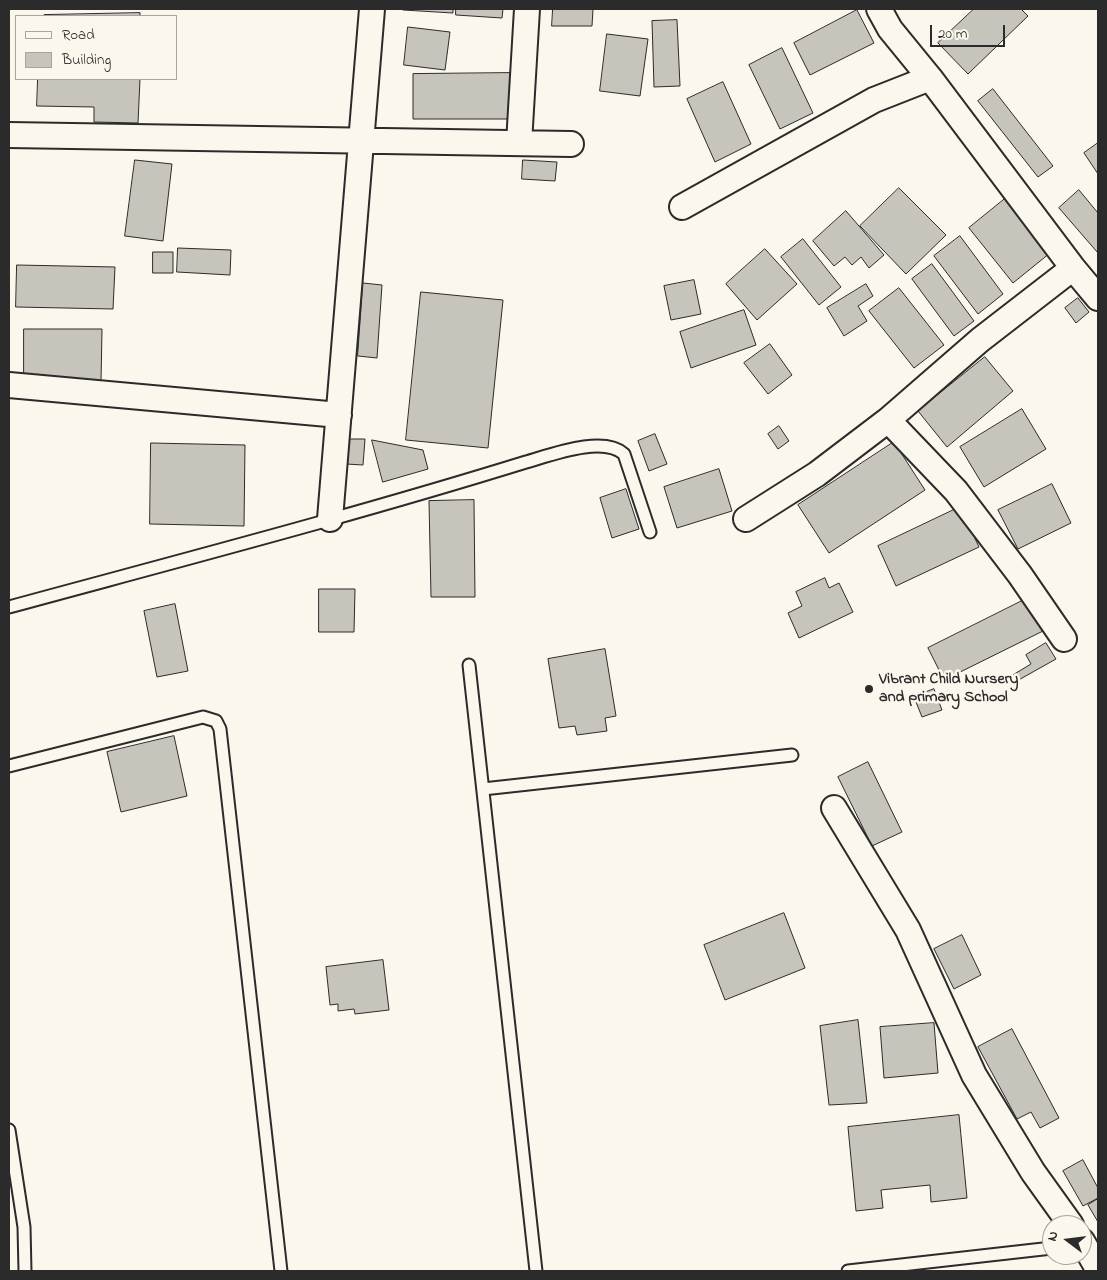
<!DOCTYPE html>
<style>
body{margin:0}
#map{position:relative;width:1107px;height:1280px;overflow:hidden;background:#fbf7ec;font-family:"Indie Flower",sans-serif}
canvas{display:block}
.frame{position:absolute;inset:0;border:10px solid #2b2b2b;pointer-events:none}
.legend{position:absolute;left:15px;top:15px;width:162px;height:65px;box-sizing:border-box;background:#fbf7ec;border:1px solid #a8a59f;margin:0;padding:6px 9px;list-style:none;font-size:15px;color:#2b2b2b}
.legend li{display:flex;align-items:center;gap:10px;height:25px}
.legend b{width:25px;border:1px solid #a8a59f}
.north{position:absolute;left:1042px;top:1215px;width:50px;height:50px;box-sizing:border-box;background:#fbf7ec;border:1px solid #a8a59f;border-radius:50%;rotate:285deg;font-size:14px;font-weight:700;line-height:20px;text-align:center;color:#2b2b2b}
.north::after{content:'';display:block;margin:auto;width:18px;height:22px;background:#2b2b2b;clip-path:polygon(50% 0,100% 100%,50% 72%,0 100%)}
.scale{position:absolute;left:930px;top:25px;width:75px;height:22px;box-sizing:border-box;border:2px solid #2b2b2b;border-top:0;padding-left:6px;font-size:15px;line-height:18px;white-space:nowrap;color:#2b2b2b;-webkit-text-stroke:4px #fbf7ec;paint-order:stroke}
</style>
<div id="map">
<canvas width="1107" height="1280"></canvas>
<div class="frame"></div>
<ul class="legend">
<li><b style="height:6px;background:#fbf7ec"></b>Road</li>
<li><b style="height:14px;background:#c7c4bc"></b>Building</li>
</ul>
<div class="north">N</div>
<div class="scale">20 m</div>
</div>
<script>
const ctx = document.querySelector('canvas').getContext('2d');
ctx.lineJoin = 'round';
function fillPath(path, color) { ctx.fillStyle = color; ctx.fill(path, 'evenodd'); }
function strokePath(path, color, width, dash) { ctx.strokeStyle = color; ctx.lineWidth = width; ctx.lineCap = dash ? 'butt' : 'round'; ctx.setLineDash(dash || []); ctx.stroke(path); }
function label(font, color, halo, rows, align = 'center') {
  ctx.font = font + ' "Indie Flower",sans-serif'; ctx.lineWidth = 5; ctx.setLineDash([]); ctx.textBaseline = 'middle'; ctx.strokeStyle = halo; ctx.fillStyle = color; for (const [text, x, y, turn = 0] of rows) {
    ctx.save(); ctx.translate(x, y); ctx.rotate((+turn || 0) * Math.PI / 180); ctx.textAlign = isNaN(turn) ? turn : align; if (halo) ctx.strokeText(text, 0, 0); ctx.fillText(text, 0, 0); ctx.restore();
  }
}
const building = new Path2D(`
 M403,9H453V13L403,10Z
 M456,9H503L502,18L456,15Z
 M553,9H593L592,26H552Z
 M974,9H1021L1028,16L968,74L938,43Z
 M857,10L874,43L810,75L794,43Z
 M140,13V16H44V15Z
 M677,20L680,86L654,87L652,21Z
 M408,27L450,32L445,70L404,65Z
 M607,34L648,39L640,96L600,91Z
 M782,48L813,113L780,129L749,65Z
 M510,73V119H413V74Z
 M38,79H140L138,123L94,122V107L37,106Z
 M723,82L751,144L715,162L687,99Z
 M993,89L1053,166L1038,177L978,101Z
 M1098,143V174L1084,153Z
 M135,160L172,164L163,241L125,236Z
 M523,160L557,162L555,181L522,179Z
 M899,188L946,235L906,274L860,226Z
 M1079,190L1098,213V253L1059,208Z
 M1006,198L1050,253L1013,283L969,228Z
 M846,211L884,255L869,268L861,257L852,265L845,257L834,266L813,241Z
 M960,236L1003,294L978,314L934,256Z
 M803,239L841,287L819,305L781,257Z
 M178,248L231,250L230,275L177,272Z
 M765,249L797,284L757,320L726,284Z
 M153,252H173V273H153Z
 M932,264L974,321L954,336L912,279Z
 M17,265L115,267L113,309L16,307Z
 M694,280L701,314L671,320L664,286Z
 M363,283L382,285L377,358L358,356Z
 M866,284L873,296L858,306L867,321L844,336L827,308Z
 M899,288L944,345L914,368L869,311Z
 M421,292L503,300L488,448L406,440Z
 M1078,298L1089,312L1076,323L1065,308Z
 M744,310L756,345L691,368L680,332Z
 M24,329H102L101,383H24Z
 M770,344L792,375L768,394L744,363Z
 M985,357L1013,391L947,447L918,411Z
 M1022,409L1046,449L984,487L960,447Z
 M779,426L789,441L778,449L768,434Z
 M655,434L667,464L649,471L638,441Z
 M348,439H365L363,465L346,464Z
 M372,440L423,450L428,469L383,482Z
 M894,442L925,490L829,553L798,505Z
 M151,443L245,445L244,526L150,524Z
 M719,469L732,511L677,528L664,487Z
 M1052,484L1071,523L1018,549L998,510Z
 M626,489L639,529L612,538L600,498Z
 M474,500L475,597H431L429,501Z
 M960,507L979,547L896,586L878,546Z
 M825,578L829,588L839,583L853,612L799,638L788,613L802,606L796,592Z
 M319,589H355L354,632H319Z
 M1028,598L1043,631L944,680L928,648Z
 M175,604L188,671L157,677L144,611Z
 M1046,643L1056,659L1015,682L1011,676L1031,664L1026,655Z
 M605,649L616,716L605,718L607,731L577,735L575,726L559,728L548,659Z
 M934,689L942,710L922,717L914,697Z
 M174,736L187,796L121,812L107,752Z
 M868,762L902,832L872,846L838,777Z
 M784,913L805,968L725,1000L704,945Z
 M962,935L981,975L954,989L934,949Z
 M383,960L389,1010L355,1014L354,1009L338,1011V1004L330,1005L326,967Z
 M858,1020L867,1103L829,1105L820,1026Z
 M934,1023L938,1073L884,1078L880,1027Z
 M1012,1029L1059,1118L1040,1128L1031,1112L1017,1119L978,1047Z
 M959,1115L967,1198L931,1202L930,1185L881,1190L883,1208L856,1211L848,1127Z
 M1083,1160L1098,1188V1198L1083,1206L1063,1171Z
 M1098,1199V1222L1088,1205Z`);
fillPath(building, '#c7c4bc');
strokePath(building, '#2b2b2b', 1);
const service = new Path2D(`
 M9,607C182,560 355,515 526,462C551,455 603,435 624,454L650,532
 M469,665L536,1271
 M9,766L203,717L216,721L220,729L281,1271
 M483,789L792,755
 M9,1130L24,1227L25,1271
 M848,1271L1052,1248`);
const minor = new Path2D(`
 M879,9L890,29L930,78L1073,268L1098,298
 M9,135L571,144
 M519,143L527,9
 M682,207L874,100L930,78
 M9,385L339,415
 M888,420L956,491L1020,575L1064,639
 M330,519L372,9
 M746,519L817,474L888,420L980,340L1073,268
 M834,808L908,930L974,1075L1033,1172L1071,1225
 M1082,1241L1098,1269`);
strokePath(service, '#2b2b2b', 15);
strokePath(minor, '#2b2b2b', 28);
strokePath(service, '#fbf7ec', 11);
strokePath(minor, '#fbf7ec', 24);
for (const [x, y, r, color] of [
 [869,689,5,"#2b2b2b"]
]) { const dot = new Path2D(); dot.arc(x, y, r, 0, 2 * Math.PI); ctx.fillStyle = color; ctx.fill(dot); strokePath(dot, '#fbf7ec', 2); }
label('bold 16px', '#2b2b2b', '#fbf7ec', [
 ["Vibrant Child Nursery",879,680],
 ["and primary School",879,698]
], 'left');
</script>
